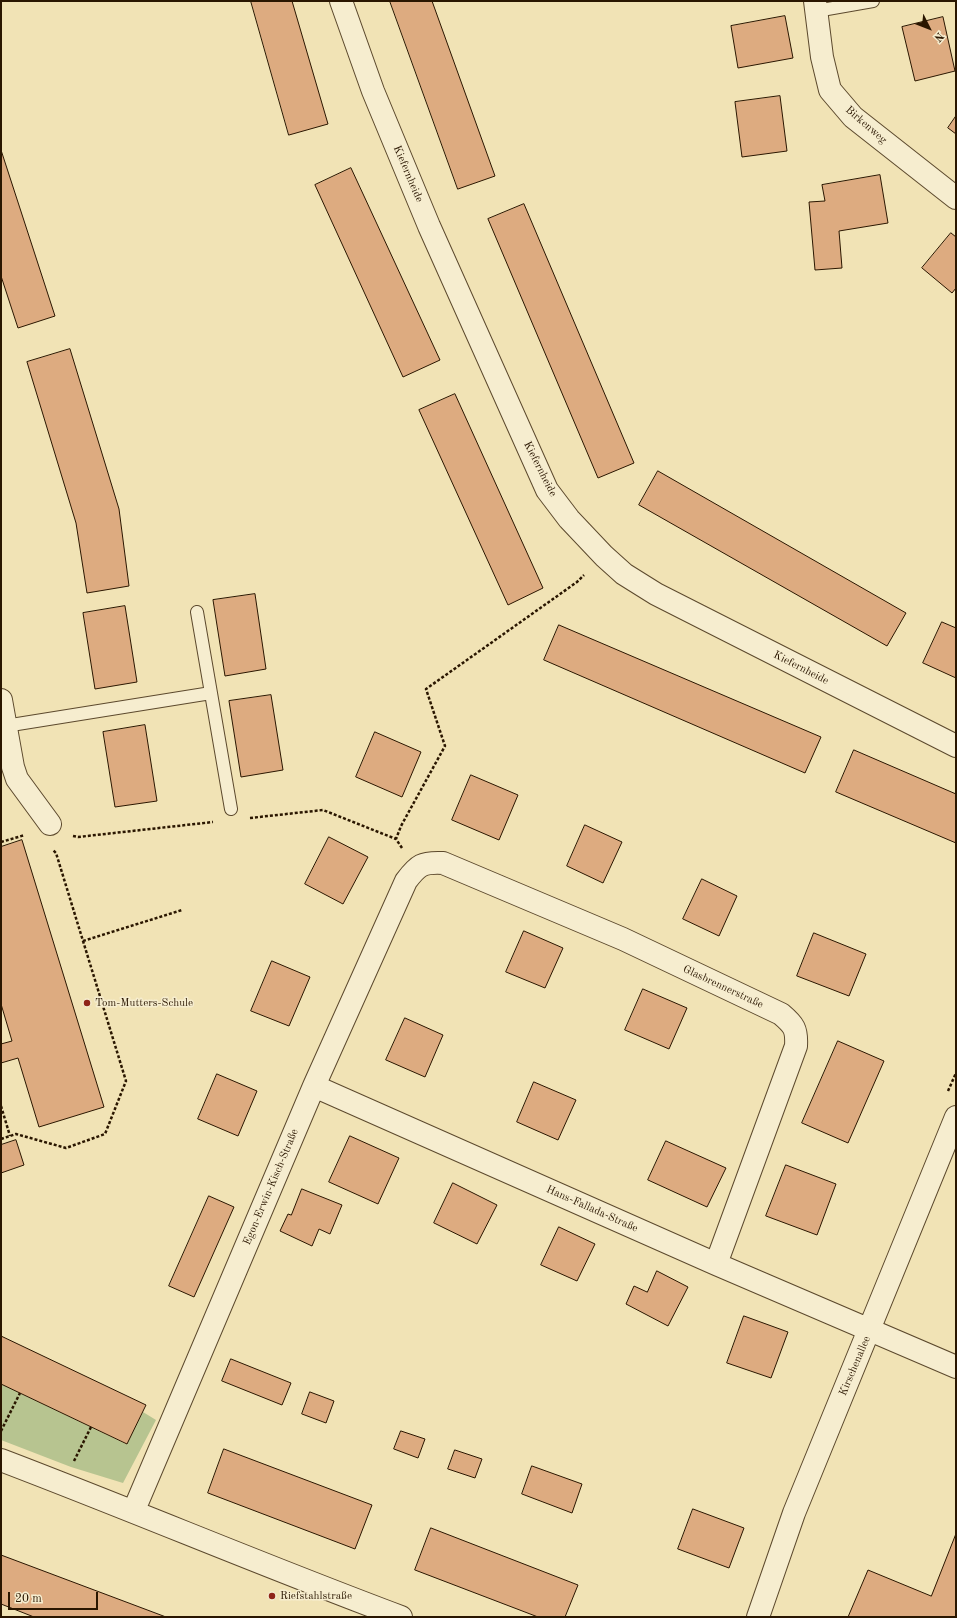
<!DOCTYPE html>
<meta charset="utf-8">
<style>
body{margin:0}
#map{position:relative;width:957px;height:1618px;overflow:hidden;background:#f1e3b5;font-family:"Old Standard TT",serif}
canvas{display:block}
.frame{position:absolute;inset:0;border:2px solid #2a1600;pointer-events:none}
.north{position:absolute;left:909px;top:8px;width:40px;height:40px;-webkit-text-stroke:3px #f6edcf;paint-order:stroke;rotate:132deg;font-size:11px;font-weight:700;line-height:16px;text-align:center;color:#2a1600}
.north::after{content:'';display:block;margin:auto;width:14px;height:18px;background:#2a1600;clip-path:polygon(50% 0,100% 100%,50% 72%,0 100%)}
.scale{position:absolute;left:8px;top:1592px;width:90px;height:18px;box-sizing:border-box;border:2px solid #2a1600;border-top:0;padding-left:5px;font-size:12px;line-height:14px;white-space:nowrap;color:#2a1600;-webkit-text-stroke:3px #f6edcf;paint-order:stroke}
</style>
<div id="map">
<canvas width="957" height="1618"></canvas>
<div class="frame"></div>
<div class="north">N</div>
<div class="scale">20 m</div>
</div>
<script>
const ctx = document.querySelector('canvas').getContext('2d');
ctx.lineJoin = 'round';
function fillPath(path, color) { ctx.fillStyle = color; ctx.fill(path, 'evenodd'); }
function strokePath(path, color, width, dash) { ctx.strokeStyle = color; ctx.lineWidth = width; ctx.lineCap = dash ? 'butt' : 'round'; ctx.setLineDash(dash || []); ctx.stroke(path); }
function label(font, color, halo, rows, align = 'center') {
  ctx.font = font + ' "Old Standard TT",serif'; ctx.lineWidth = 3; ctx.setLineDash([]); ctx.textBaseline = 'middle'; ctx.strokeStyle = halo; ctx.fillStyle = color; for (const [text, x, y, turn = 0] of rows) {
    ctx.save(); ctx.translate(x, y); ctx.rotate((+turn || 0) * Math.PI / 180); ctx.textAlign = isNaN(turn) ? turn : align; if (halo) ctx.strokeText(text, 0, 0); ctx.fillText(text, 0, 0); ctx.restore();
  }
}
fillPath(new Path2D(`
 M1,1384L126,1444L143,1412L156,1420L123,1483L71,1467L1,1440Z`), '#b7c490');
const building = new Path2D(`
 M251,1H292L328,124L289,135Z
 M390,1H432L495,176L458,189Z
 M785,16L793,58L738,68L731,26Z
 M943,17L955,71L915,81L902,27Z
 M780,96L787,151L742,157L735,102Z
 M956,116V134L948,128Z
 M1,150L55,316L18,328L1,276Z
 M351,168L440,360L403,377L315,185Z
 M880,175L888,223L839,231L842,268L815,270L809,202L825,201L822,185Z
 M524,204L634,463L598,478L488,219Z
 M951,233L956,237V288L952,293L922,268Z
 M70,349L119,509L129,586L87,593L76,523L27,362Z
 M455,394L543,588L508,605L419,410Z
 M658,471L906,613L887,646L639,505Z
 M255,594L266,669L225,676L213,600Z
 M125,606L137,682L95,689L83,613Z
 M942,622L956,628V678L923,663Z
 M559,625L821,737L805,773L544,660Z
 M271,695L283,770L241,777L229,701Z
 M145,725L157,801L115,807L103,732Z
 M375,732L421,752L402,797L356,777Z
 M854,750L956,794V843L836,792Z
 M471,775L518,795L499,840L452,820Z
 M585,825L622,842L603,883L567,866Z
 M329,837L368,857L343,904L305,884Z
 M22,840L104,1107L39,1127L18,1058L1,1063V1044L12,1041L1,1004V847Z
 M702,879L737,896L719,936L683,919Z
 M524,931L563,948L545,988L506,972Z
 M814,933L866,954L849,996L797,976Z
 M272,961L310,977L289,1026L251,1011Z
 M643,989L687,1008L669,1049L625,1030Z
 M405,1018L443,1035L425,1077L386,1060Z
 M838,1041L884,1061L848,1143L802,1123Z
 M217,1074L257,1091L238,1136L198,1119Z
 M534,1082L576,1100L558,1140L517,1122Z
 M350,1136L399,1158L378,1204L329,1182Z
 M16,1140L24,1165L1,1173V1145Z
 M666,1141L726,1168L707,1207L648,1180Z
 M786,1165L836,1184L817,1235L766,1216Z
 M453,1183L497,1205L477,1244L434,1223Z
 M302,1189L342,1205L330,1234L319,1229L312,1246L280,1231L288,1214L291,1215Z
 M209,1196L234,1207L194,1297L169,1286Z
 M559,1227L595,1244L577,1281L541,1265Z
 M657,1271L688,1287L668,1326L626,1304L634,1286L647,1292Z
 M744,1316L788,1332L771,1378L727,1363Z
 M1,1336L146,1405L127,1444L1,1384Z
 M231,1359L291,1383L282,1405L222,1381Z
 M310,1392L334,1401L326,1423L302,1414Z
 M401,1431L425,1439L418,1458L394,1449Z
 M224,1449L372,1505L355,1549L208,1493Z
 M455,1450L482,1459L475,1478L448,1469Z
 M532,1466L582,1484L572,1513L522,1494Z
 M693,1509L744,1528L729,1568L678,1549Z
 M431,1528L578,1585L565,1617H538L415,1570Z
 M956,1534V1617H848L868,1570L931,1596Z
 M1,1555L166,1617H34L1,1604Z`);
fillPath(building, '#ddab80');
strokePath(building, '#2a1600', 1);
const service = new Path2D(`
 M816,11L873,1
 M197,612L231,809
 M5,726L211,693`);
const minor = new Path2D(`
 M341,1L373,91L429,226L547,490L569,519L604,556L624,574L656,594L956,746
 M815,1L822,57L830,90L853,117L956,198
 M1,700L13,767L17,779L50,824
 M314,1086L716,1264L956,1367
 M1,1460C135,1511 267,1567 401,1617
 M134,1510L314,1086L406,881C418,865 422,862 443,863L623,939L781,1014C794,1025 797,1029 796,1046L716,1264
 M758,1617L794,1513L956,1117`);
strokePath(service, '#5c492d', 14);
strokePath(minor, '#5c492d', 24);
strokePath(new Path2D(`
 M250,818L323,810L396,839
 M73,836L78,837L213,822
 M1,842L25,835
 M402,848L396,839L401,826L445,746L426,689L577,582L584,575
 M83,941L182,910
 M948,1091L956,1073
 M1,1106L10,1136
 M1,1139L16,1134L66,1148L105,1134L126,1081L56,853L53,850
 M1,1431L20,1393
 M74,1461L91,1427`), '#2a1600', 2.5, [3, 2]);
strokePath(service, '#f6edcf', 12);
strokePath(minor, '#f6edcf', 22);
for (const [x, y, r, color] of [
 [87,1003,4,"#8f2418"],
 [272,1596,4,"#8f2418"]
]) { const dot = new Path2D(); dot.arc(x, y, r, 0, 2 * Math.PI); ctx.fillStyle = color; ctx.fill(dot); strokePath(dot, '#f6edcf', 1.5); }
label('11px', '#2a1600', '#f6edcf', [
 ["Birkenweg",866,125,41],
 ["Kiefernheide",408,174,67],
 ["Kiefernheide",540,469,63],
 ["Kiefernheide",801,668,27],
 ["Glasbrennerstraße",723,987,25],
 ["Egon-Erwin-Kisch-Straße",271,1187,-67],
 ["Hans-Fallada-Straße",592,1209,24],
 ["Kirschenallee",855,1366,-67]
]);
label('11px', '#2a1600', '#f6edcf', [
 ["Tom-Mutters-Schule",95,1003],
 ["Riefstahlstraße",280,1596]
], 'left');
</script>
